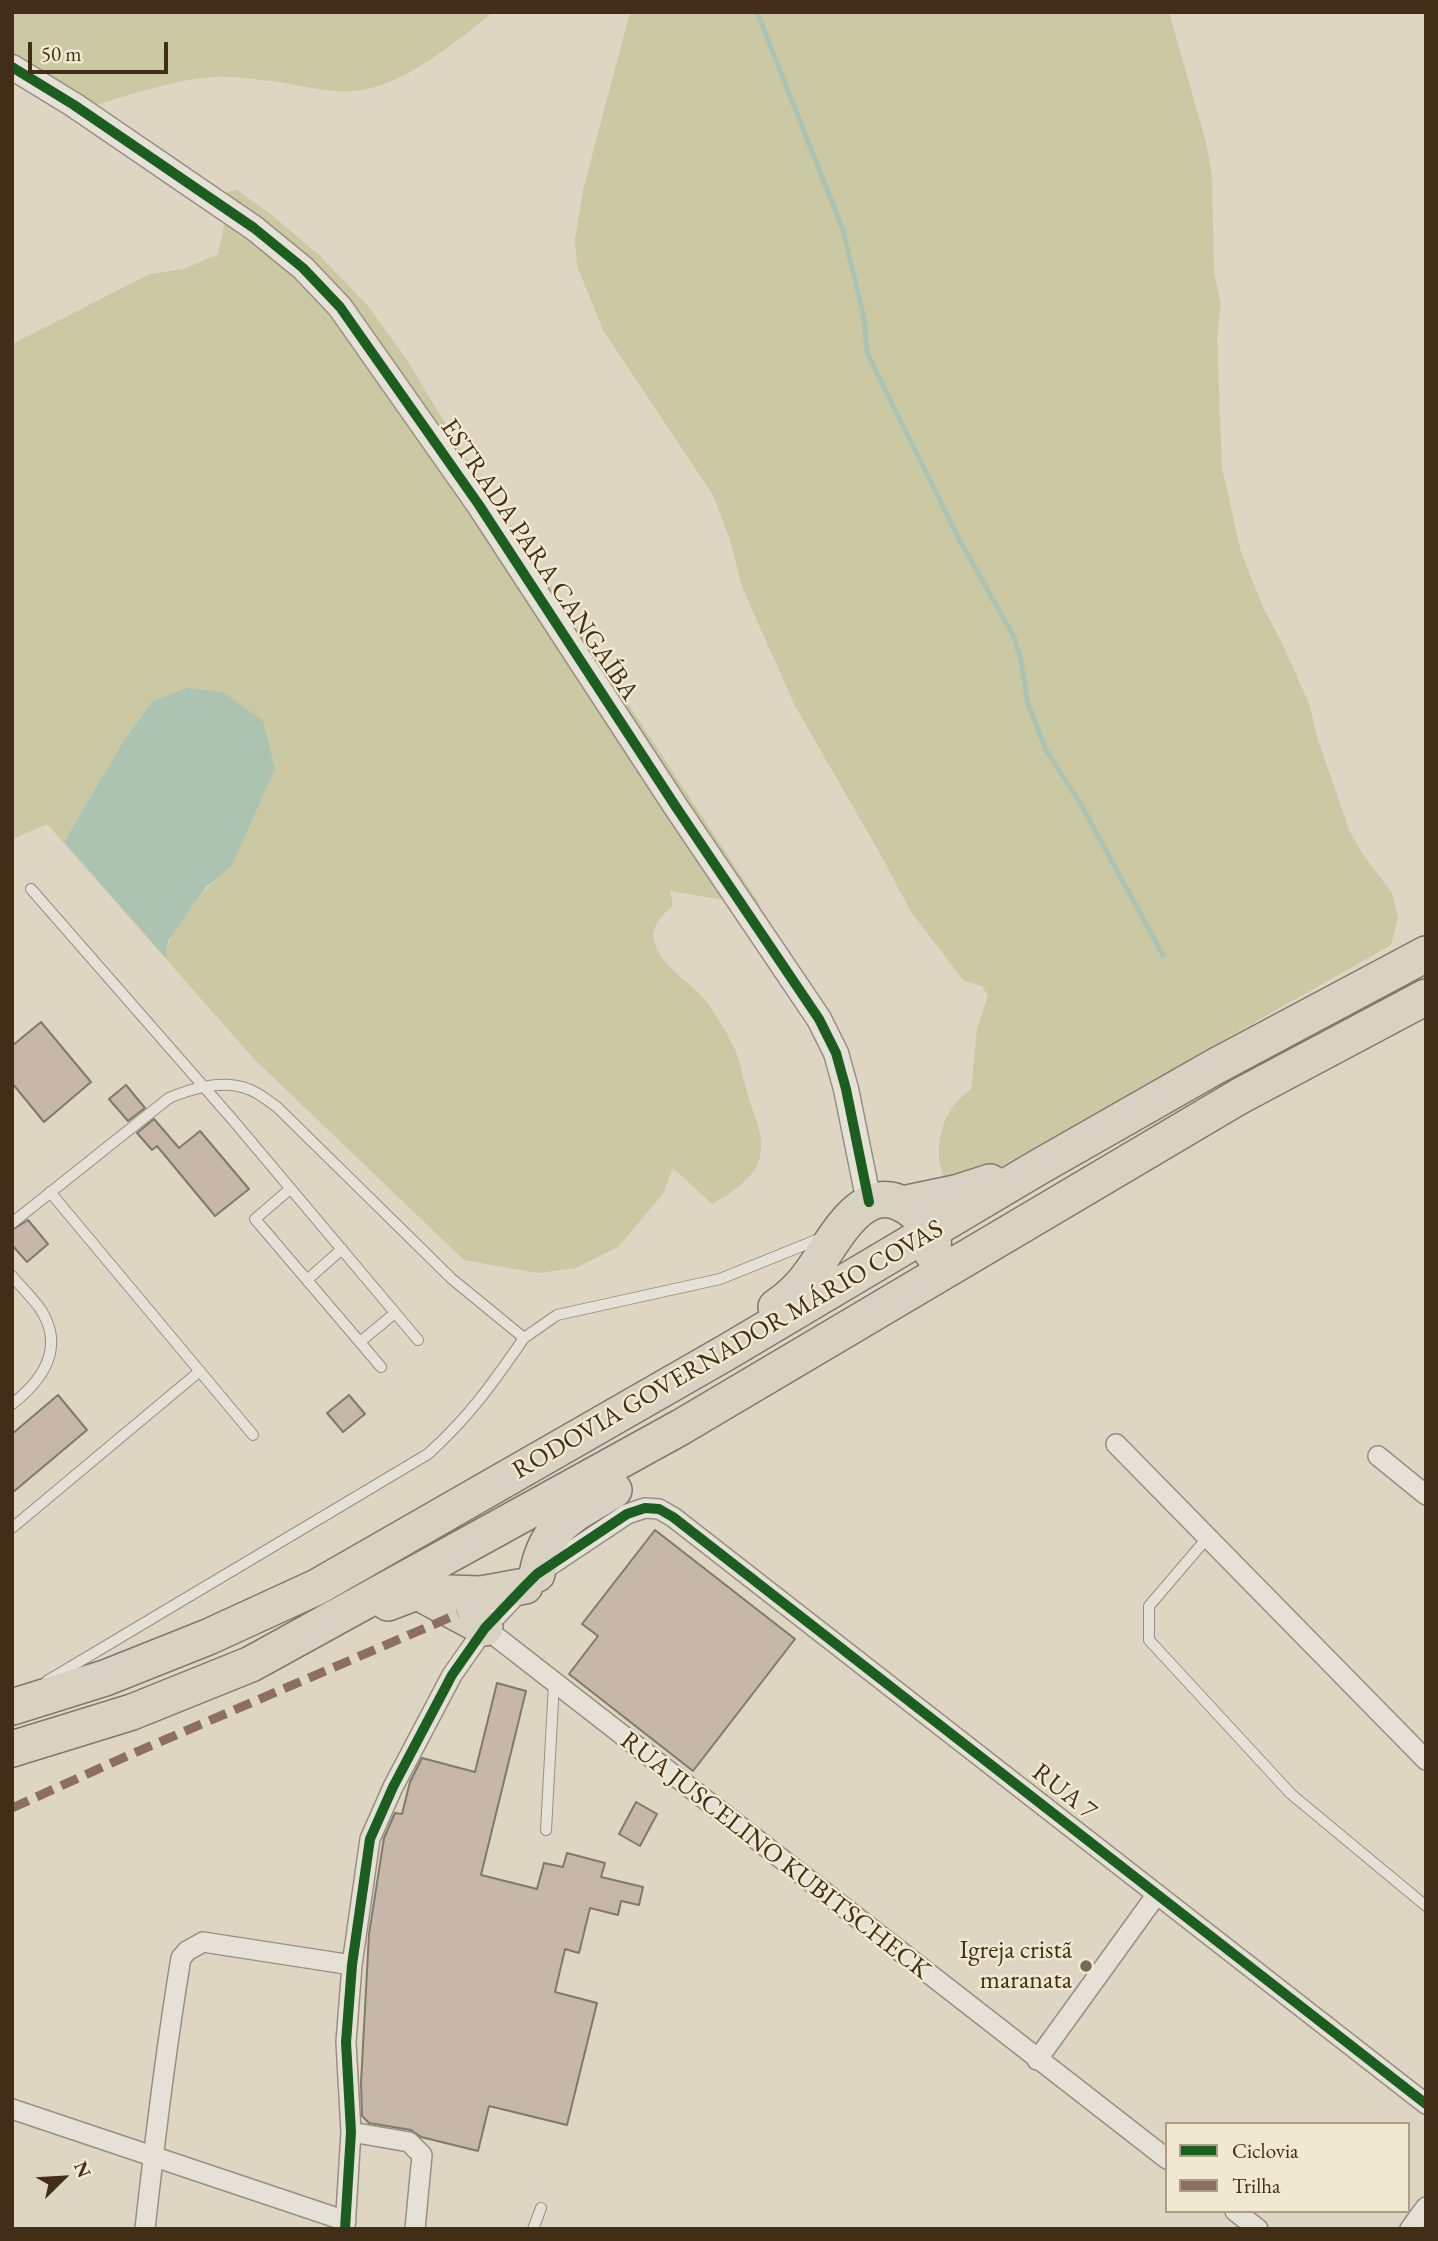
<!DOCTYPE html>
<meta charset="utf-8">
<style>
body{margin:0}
#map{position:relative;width:1438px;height:2241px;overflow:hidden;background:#ded6c2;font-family:"EB Garamond",serif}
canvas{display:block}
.frame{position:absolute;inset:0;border:14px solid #422d17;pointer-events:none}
.legend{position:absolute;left:1165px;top:2122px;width:245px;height:91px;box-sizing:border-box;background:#f1e8d0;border:2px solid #ab9d86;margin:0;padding:9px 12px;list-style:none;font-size:21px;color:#422d17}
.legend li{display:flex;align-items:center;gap:14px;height:35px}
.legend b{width:35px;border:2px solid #ab9d86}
.north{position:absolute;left:28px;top:2143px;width:70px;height:70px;-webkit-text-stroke:5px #f1e8d0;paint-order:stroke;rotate:66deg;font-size:19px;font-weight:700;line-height:28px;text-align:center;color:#422d17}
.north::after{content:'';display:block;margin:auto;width:24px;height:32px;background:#422d17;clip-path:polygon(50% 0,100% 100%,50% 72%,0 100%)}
.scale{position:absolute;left:28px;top:42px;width:140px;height:32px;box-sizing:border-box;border:4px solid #422d17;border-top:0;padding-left:9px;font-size:21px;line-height:24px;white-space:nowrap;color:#422d17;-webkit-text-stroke:5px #f1e8d0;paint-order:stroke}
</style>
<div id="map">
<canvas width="1438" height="2241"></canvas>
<div class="frame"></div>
<ul class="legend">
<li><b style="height:9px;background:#1b5e20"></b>Ciclovia</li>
<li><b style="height:9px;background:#8d6e63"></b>Trilha</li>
</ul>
<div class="north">N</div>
<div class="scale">50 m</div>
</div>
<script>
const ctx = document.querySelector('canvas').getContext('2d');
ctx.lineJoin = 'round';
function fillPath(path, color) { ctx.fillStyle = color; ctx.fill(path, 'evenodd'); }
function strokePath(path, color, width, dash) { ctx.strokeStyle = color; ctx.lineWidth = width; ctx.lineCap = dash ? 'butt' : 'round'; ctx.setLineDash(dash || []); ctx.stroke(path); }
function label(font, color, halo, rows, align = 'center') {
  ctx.font = font + ' "EB Garamond",serif'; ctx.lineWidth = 5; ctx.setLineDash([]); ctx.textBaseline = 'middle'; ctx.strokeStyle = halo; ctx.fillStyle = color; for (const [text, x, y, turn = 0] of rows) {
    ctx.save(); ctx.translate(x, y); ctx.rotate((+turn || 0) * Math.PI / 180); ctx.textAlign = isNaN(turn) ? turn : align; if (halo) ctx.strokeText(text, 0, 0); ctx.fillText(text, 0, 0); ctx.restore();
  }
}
fillPath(new Path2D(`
 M12,12H493C457,41 404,86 356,91C324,94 292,82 261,80C246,78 228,76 213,77C170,80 130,95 89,107L12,59Z
 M630,12H1169L1207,146L1212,177L1214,272L1221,305L1217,337L1222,468L1241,552L1263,607L1282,643L1310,706L1317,737L1350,832L1362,853L1392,893L1398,919L1391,945L968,1185L947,1183C933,1160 938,1124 955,1104C959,1098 966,1094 971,1089L977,1029L988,996L982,986L964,981L911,912L878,850L795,706L742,587L731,543L713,495L603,330L577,266L575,239L583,190Z
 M237,190L273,216L320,256L368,306L407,360L459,446L761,906L670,891L673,905C664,914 650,926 654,941C662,970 693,982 709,1005C718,1019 730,1037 736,1052C741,1063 742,1077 746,1088C751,1111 765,1132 760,1156C757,1177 729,1195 712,1204L673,1168L663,1194L618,1247L576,1268L538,1273L464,1260L254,1059L47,824L12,839V344L150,274L184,269L218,254L227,212L221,193ZM152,701L231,867C204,888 170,921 166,956L64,842L121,745Z`), '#cac9a4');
fillPath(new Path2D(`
 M187,688L223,692L263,721L275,769L231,867L206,887L187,913L168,941L166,958L64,842L121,745L152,701Z`), '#adc3b1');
strokePath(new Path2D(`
 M757,12L843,230L864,318L867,352L872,363L960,541L1014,637L1021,661L1028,704L1046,750L1080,803L1163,955`), '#adc3b1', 5);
const building = new Path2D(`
 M41,1022L91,1082L44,1122L12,1083V1046Z
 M126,1085L145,1108L128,1121L109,1099Z
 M154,1119L179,1148L200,1131L249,1189L215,1216L157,1146L152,1150L137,1133Z
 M28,1220L48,1244L27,1262L12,1245V1230Z
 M58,1395L87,1430L12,1493V1434Z
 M349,1395L365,1414L343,1432L327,1413Z
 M655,1530L795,1639L693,1771L569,1674L598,1636L582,1624Z
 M497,1683L526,1691L481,1875L537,1889L544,1863L563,1867L567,1853L605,1863L601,1877L643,1887L639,1905L621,1901L618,1915L590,1908L579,1953L565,1949L555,1992L597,2003L567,2125L489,2106L478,2151L421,2137L411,2130L369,2123L362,2116L361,2083L369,1934L384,1838L395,1813L402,1814L410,1782L422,1758L475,1772Z
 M636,1802L657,1814L640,1846L619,1834Z`);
fillPath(building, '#c6b7a8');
strokePath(building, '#80796c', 2);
const service = new Path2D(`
 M31,889L232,1119L418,1340
 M290,1189L255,1219L381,1367
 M50,1192L253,1435
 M12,1223L169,1098C193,1088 223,1079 248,1089C258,1092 268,1101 277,1107L452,1279L524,1338L557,1315L720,1279L819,1239
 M12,1276C21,1287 33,1298 41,1310C65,1348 43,1380 12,1404
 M307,1280L342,1249
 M360,1342L395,1313
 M12,1528L200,1371
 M1208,1537L1149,1606V1640L1291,1794L1426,1906
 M47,1681L428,1454C469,1417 493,1383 524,1338
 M546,1830L554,1683
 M533,2229L541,2208`);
const minor = new Path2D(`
 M1116,1444L1426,1760
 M1378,1456L1426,1495
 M485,1628L1167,2159
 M1037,2060L1157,1894
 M12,2109L346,2221
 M351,2132L409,2142L422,2155L415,2229
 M1235,2211L1258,2229
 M145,2229C155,2138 166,2048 181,1958L187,1951L203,1942L352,1965
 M345,2229L351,2132L346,2042L352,1965L370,1839L393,1787L452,1675L485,1628L525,1586L537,1574L627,1514L645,1508L659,1509L673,1517L1426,2104
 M1410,2229L1426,2207`);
const tertiary = new Path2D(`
 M12,67L74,105L254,228L303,268L340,307L479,505L676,807L819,1019L836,1053L846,1089L869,1202`);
const motorway = new Path2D(`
 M902,1204L959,1192L990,1182
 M776,1307C790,1298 801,1287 811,1273C838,1236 868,1165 922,1219C932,1230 936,1238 932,1253
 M537,1574C547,1522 573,1516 614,1490
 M427,1597L485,1628
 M388,1603L417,1592L481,1594L525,1586
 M12,1707L105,1678L208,1637L317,1587L727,1352L1037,1168L1216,1066L1426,954
 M12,1749L132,1712L251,1664L681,1427L1240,1096L1426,997`);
strokePath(service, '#979082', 12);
strokePath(minor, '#979082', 22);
strokePath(tertiary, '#979082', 27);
strokePath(motorway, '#80796c', 38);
strokePath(service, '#e5e1d7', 10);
strokePath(minor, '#e5e1d7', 19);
strokePath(tertiary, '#e5e1d7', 24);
strokePath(motorway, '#d9d1c2', 35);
strokePath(new Path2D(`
 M12,1808L127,1756L458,1614`), '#8d6e63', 9, [18, 9]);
strokePath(new Path2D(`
 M12,67L74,105L254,228L303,268L340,307L479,505L676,807L819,1019L836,1053L846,1089L869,1202
 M345,2229L351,2132L346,2042L352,1965L370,1839L393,1787L452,1675L485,1628L525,1586L537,1574L627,1514L645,1508L659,1509L673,1517L1426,2104`), '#1b5e20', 10);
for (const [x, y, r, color] of [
 [1086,1966,7,"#796853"]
]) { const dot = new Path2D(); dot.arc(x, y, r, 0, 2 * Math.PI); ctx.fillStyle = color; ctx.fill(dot); strokePath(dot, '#f1e8d0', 2.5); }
label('26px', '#422d17', '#f1e8d0', [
 ["ESTRADA PARA CANGAÍBA",539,560,56],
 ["RODOVIA GOVERNADOR MÁRIO COVAS",728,1350,-30],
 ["RUA 7",1064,1792,38],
 ["RUA JUSCELINO KUBITSCHECK",775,1856,38]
]);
label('26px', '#422d17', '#f1e8d0', [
 ["Igreja cristã",1072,1951],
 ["maranata",1072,1981]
], 'right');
</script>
